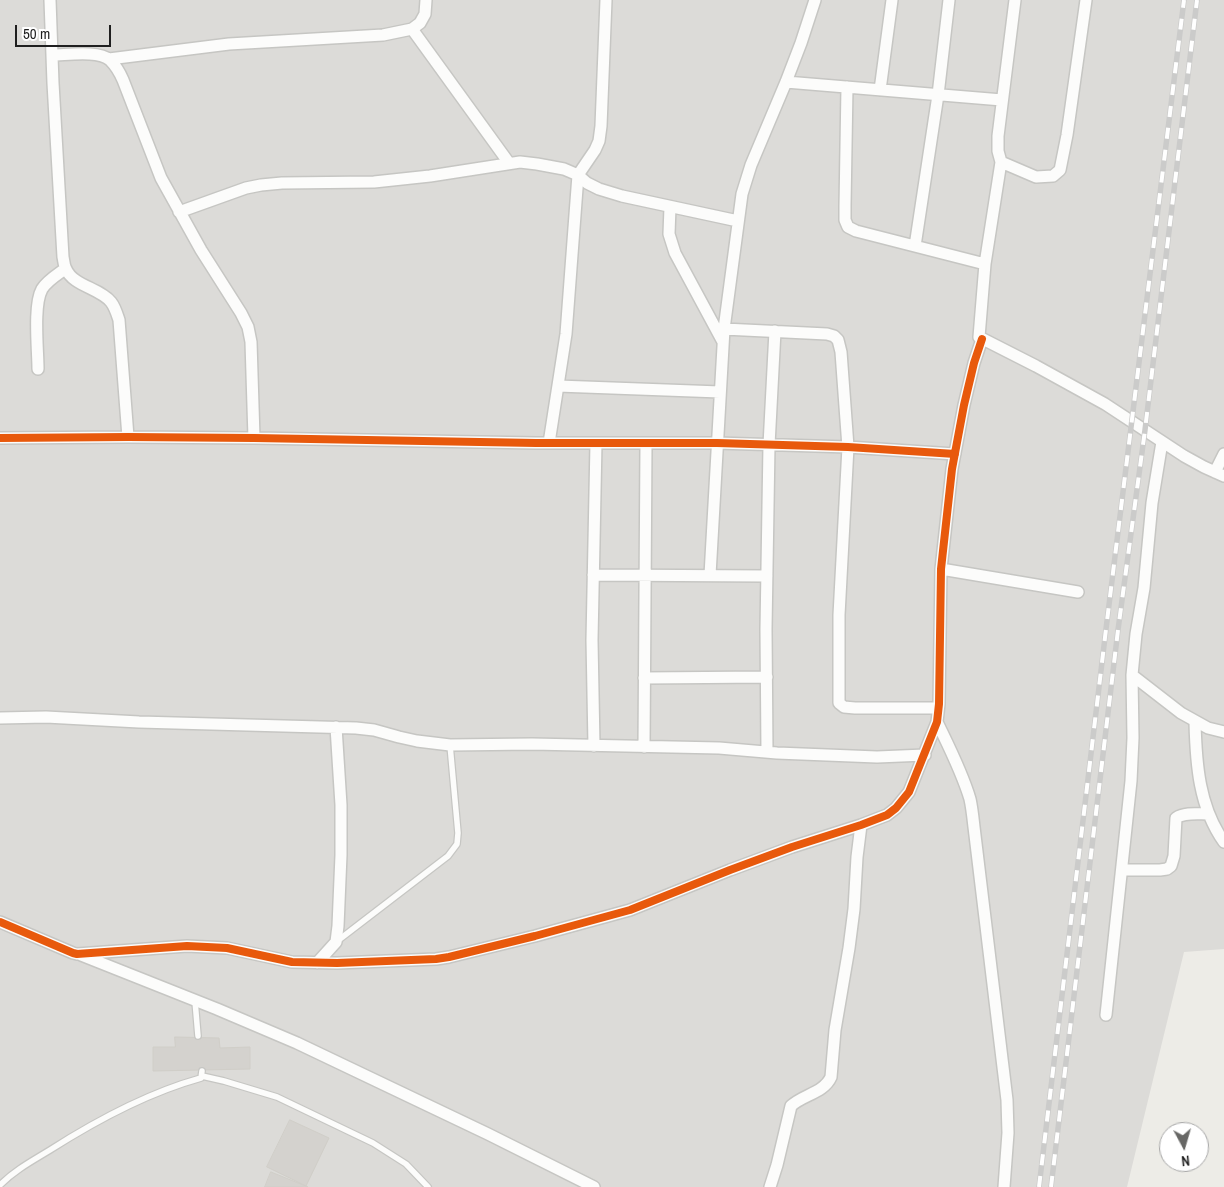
<!DOCTYPE html>
<style>
body{margin:0}
#map{position:relative;width:1224px;height:1187px;overflow:hidden;background:#edece7;font-family:"Archivo Narrow",sans-serif}
canvas{display:block}
.north{position:absolute;left:1159px;top:1122px;width:50px;height:50px;box-sizing:border-box;background:#fff;border:1px solid #a5a5a5;border-radius:50%;rotate:174deg;font-size:14px;font-weight:700;line-height:20px;text-align:center;color:#1f1f1f}
.north::after{content:'';display:block;margin:auto;width:18px;height:22px;background:#676765;clip-path:polygon(50% 0,100% 100%,50% 72%,0 100%)}
.scale{position:absolute;left:15px;top:25px;width:96px;height:22px;box-sizing:border-box;border:2px solid #1f1f1f;border-top:0;padding-left:6px;font-size:15px;line-height:18px;white-space:nowrap;color:#1f1f1f;-webkit-text-stroke:4px #fff;paint-order:stroke}
</style>
<div id="map">
<canvas width="1224" height="1187"></canvas>
<div class="north">N</div>
<div class="scale">50 m</div>
</div>
<script>
const ctx = document.querySelector('canvas').getContext('2d');
ctx.lineJoin = 'round';
function fillPath(path, color) { ctx.fillStyle = color; ctx.fill(path, 'evenodd'); }
function strokePath(path, color, width, dash) { ctx.strokeStyle = color; ctx.lineWidth = width; ctx.lineCap = dash ? 'butt' : 'round'; ctx.setLineDash(dash || []); ctx.stroke(path); }
fillPath(new Path2D(`
 M0,0H1224V949L1184,952L1127,1187H0Z`), '#dcdbd8');
const building = new Path2D(`
 M175,1037L219,1038L220,1048L250,1047V1069L153,1071V1047H175Z
 M290,1120L329,1138L306,1186L267,1167Z
 M271,1172L308,1187H265Z`);
fillPath(building, '#d4d2ce');
strokePath(building, '#d0cec8', 1);
const service = new Path2D(`
 M336,942L448,856L457,844L458,833L450,745
 M195,1001L198,1036
 M202,1076L224,1081L277,1097L373,1143L406,1164L428,1187
 M0,1185C15,1170 32,1161 50,1150C97,1120 147,1093 201,1078L202,1071`);
const minor = new Path2D(`
 M50,0L53,83L63,257C64,261 64,266 66,269C73,286 100,288 111,302C115,307 117,314 119,320L128,437
 M1015,0L998,136V151L1001,162L985,264L979,337L1036,366L1105,404L1184,456L1204,467L1224,476
 M412,29L509,163
 M52,55C67,55 98,50 110,60C116,66 120,73 123,80L161,178L201,250L241,313L248,327L251,342L254,438
 M109,59L229,44L383,35L412,29L420,23L425,14L426,0
 M786,82L1002,100
 M847,87L845,206V220L848,227L856,231L985,264
 M880,90L892,0
 M1001,162L1036,177L1053,176L1060,170L1067,135L1086,0
 M670,207L669,234L675,253L723,342
 M179,212L246,188L261,185L282,183L374,182L430,176L520,162L537,164L564,169L578,175L587,183L599,189L622,196L738,221
 M915,246L938,95L949,0
 M724,329L827,334L834,336L838,340L841,352L848,447L839,615V703L844,707L855,708H938
 M38,369C38,350 33,305 42,289C48,280 57,275 65,269
 M558,386L720,392
 M0,438L128,437L254,438L536,443H717L848,447L955,454
 M549,443L566,334L578,175L595,150L599,141L601,126L606,0
 M1215,472L1224,454
 M941,569L1078,592
 M593,575L767,576
 M710,575L724,329L742,194L751,165L786,82L801,43L815,0
 M1132,675L1181,713L1208,728L1224,732
 M644,678L767,677
 M0,718L46,717L139,722L356,728L374,730L399,737L417,741L450,745L532,744L719,748L777,753L877,757L925,755
 M937,722C949,747 962,772 970,799C972,808 973,818 974,827L1007,1100L1008,1133L1004,1187
 M1195,722C1196,764 1199,807 1224,842
 M594,746L592,640L596,443
 M644,747L646,444
 M767,752L766,629L769,445L775,331
 M1122,870H1160L1167,869L1171,866L1174,856L1176,818C1185,812 1198,814 1208,814
 M0,922L73,953L77,954L187,946L227,948L292,962L337,963L436,959L449,957L535,936L630,910L730,870L792,847L861,825L887,815L896,808L909,792L937,722L939,704L941,569L952,469L964,405L974,363L982,339
 M81,955L217,1009L297,1043L488,1134L594,1187
 M317,963L336,942L338,926L341,855V805L336,727
 M1106,1015L1131,781L1133,738L1132,675L1136,634L1144,588L1152,503L1162,442
 M770,1187L777,1165L791,1106C802,1095 824,1093 831,1077L835,1030L849,948L854,909L857,857L861,825`);
strokePath(service, '#c6c6c3', 8);
strokePath(minor, '#c6c6c3', 14);
strokePath(service, '#fcfcfb', 5.5);
strokePath(minor, '#fcfcfb', 11);
const rail = new Path2D(`
 M1039,1187L1106,629L1184,0
 M1051,1187L1118,630L1145,430L1197,0`);
strokePath(rail, '#cbcbca', 5.5);
strokePath(rail, '#fff', 4, [11]);
strokePath(new Path2D(`
 M0,438L128,437L254,438L536,443H717L848,447L955,454
 M0,922L73,953L77,954L187,946L227,948L292,962L337,963L436,959L449,957L535,936L630,910L730,870L792,847L861,825L887,815L896,808L909,792L937,722L939,704L941,569L952,469L964,405L974,363L982,339`), '#e8590c', 8);
</script>
